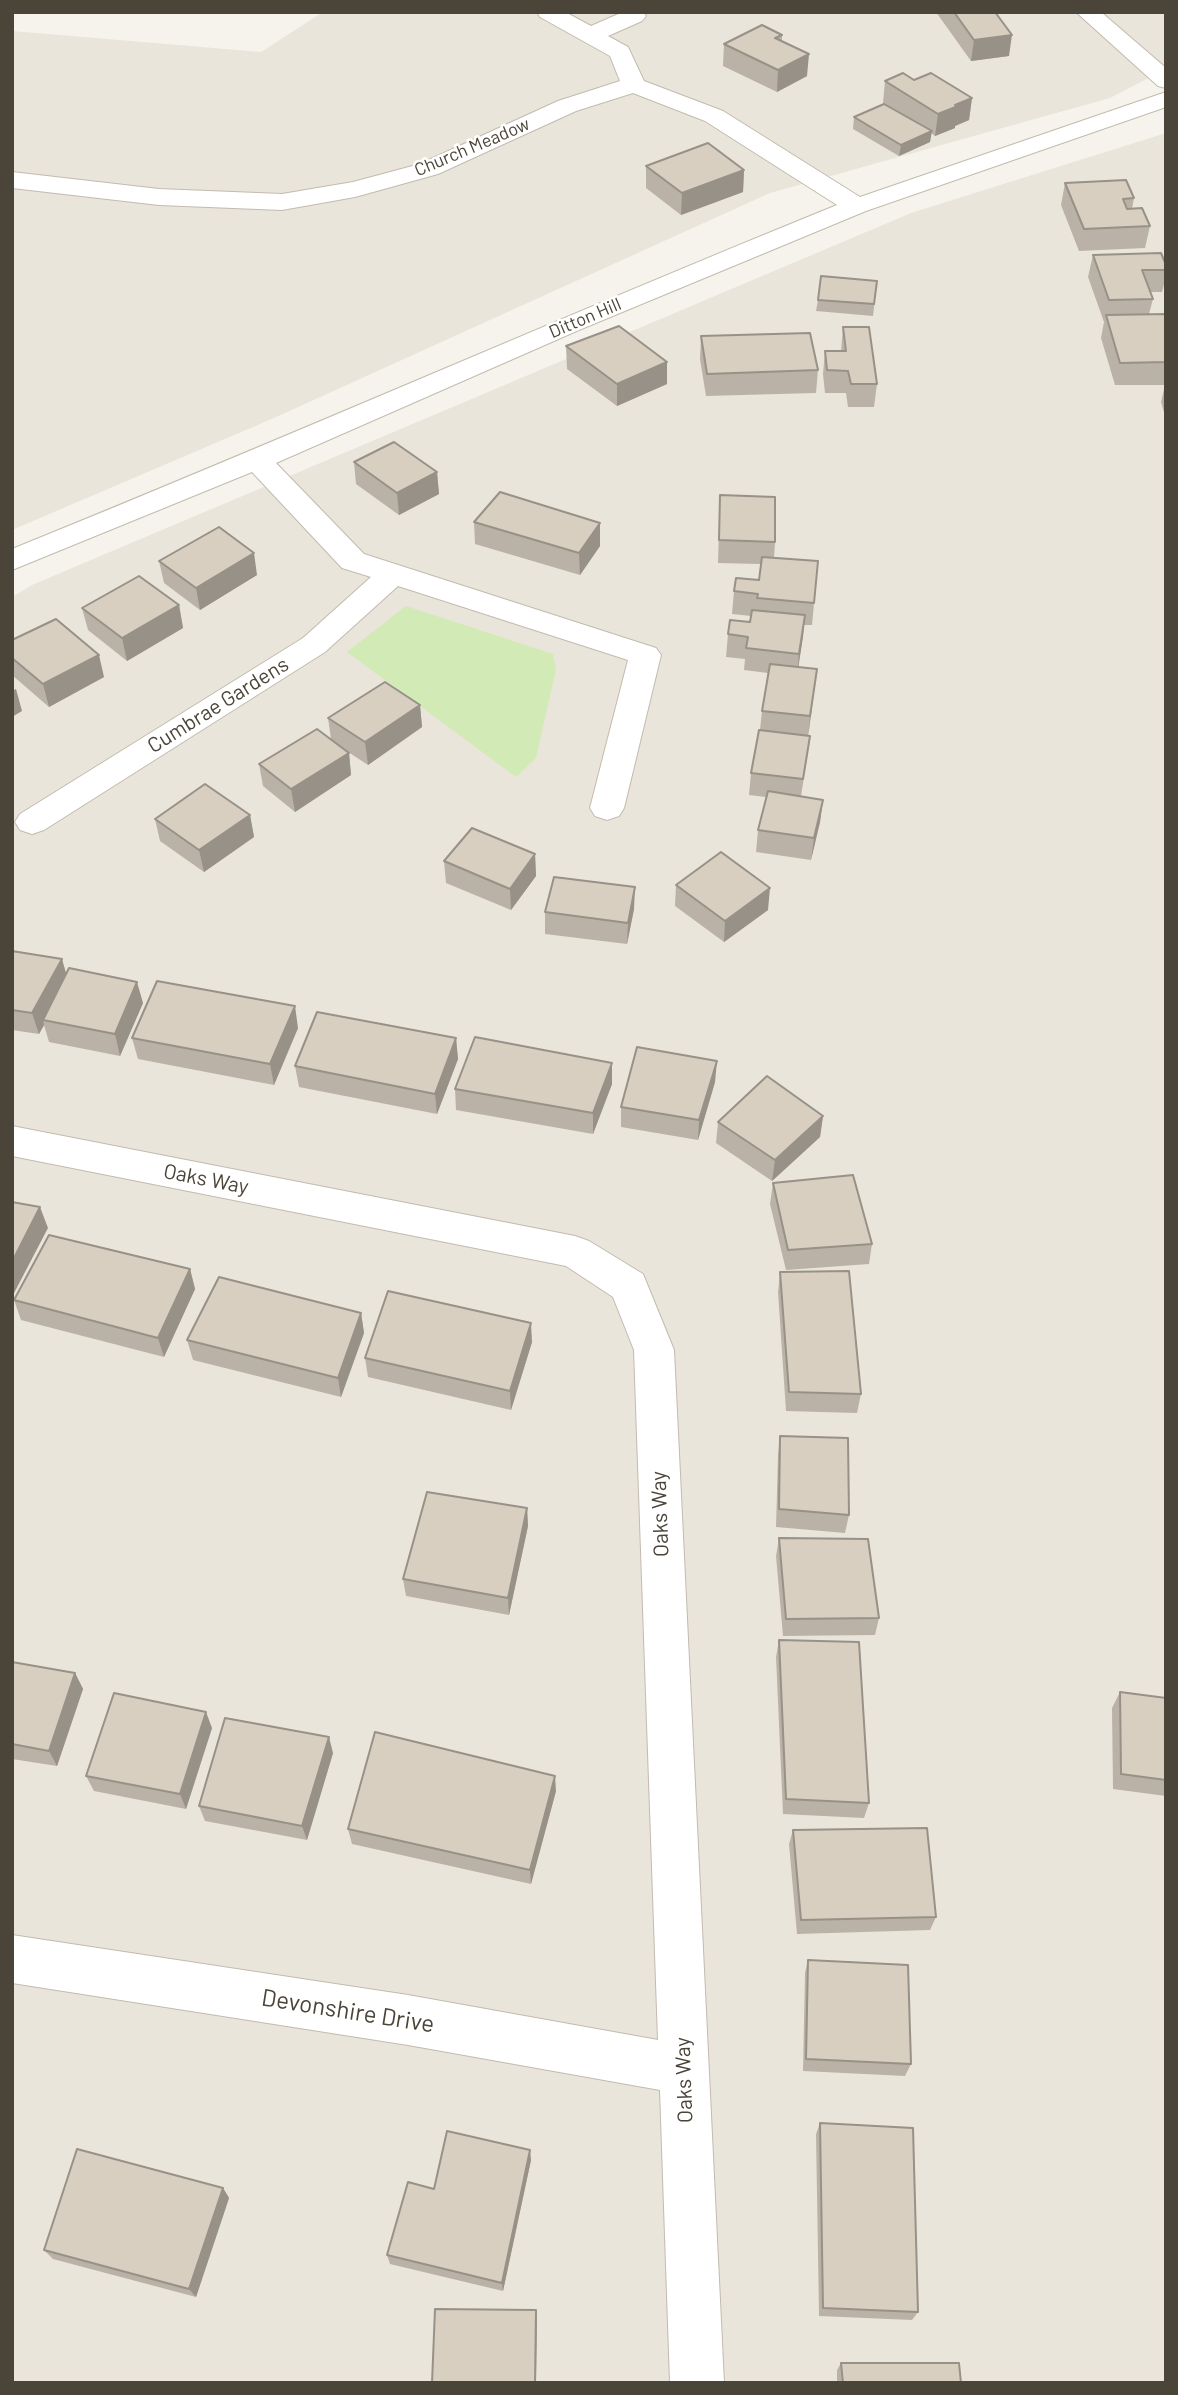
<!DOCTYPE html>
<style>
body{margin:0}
#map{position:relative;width:1178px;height:2395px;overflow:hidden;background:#f6f3ec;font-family:Barlow,sans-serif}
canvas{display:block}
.frame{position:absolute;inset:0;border:14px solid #4b4439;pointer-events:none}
</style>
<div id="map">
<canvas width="1178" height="2395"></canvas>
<div class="frame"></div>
</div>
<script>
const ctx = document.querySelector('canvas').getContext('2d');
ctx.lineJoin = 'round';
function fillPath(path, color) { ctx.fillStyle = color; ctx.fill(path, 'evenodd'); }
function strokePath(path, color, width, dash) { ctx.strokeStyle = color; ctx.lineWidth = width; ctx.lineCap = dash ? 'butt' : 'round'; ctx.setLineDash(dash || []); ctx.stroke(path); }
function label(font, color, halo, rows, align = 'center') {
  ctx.font = font + ' Barlow,sans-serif'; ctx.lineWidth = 5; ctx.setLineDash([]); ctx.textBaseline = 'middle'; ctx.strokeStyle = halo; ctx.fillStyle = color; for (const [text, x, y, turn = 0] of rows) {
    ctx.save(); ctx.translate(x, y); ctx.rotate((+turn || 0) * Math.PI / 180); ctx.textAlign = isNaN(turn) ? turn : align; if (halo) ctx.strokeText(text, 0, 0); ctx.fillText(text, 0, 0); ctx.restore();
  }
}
fillPath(new Path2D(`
 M323,12H1166V69L1110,98L770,193L274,418L12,530V31L261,52Z
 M1166,133V2383H12V597L32,585L911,213Z`), '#eae5da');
fillPath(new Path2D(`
 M406,606L553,654L556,669L536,758L516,777L347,652Z`), '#d2eab5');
const minor = new Path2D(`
 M537,12H565L591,26L623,12H643L646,16L642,21L608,36L628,47L644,81L723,111L860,197L1166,92V107L866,211L579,330L276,463L364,554L656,648L661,655L624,808L619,816L607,820L595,816L590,808L628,660L398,586L325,652L44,830L32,834L20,830L15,822L20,814L303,638L371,577L342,568L252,472L12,570V549C289,437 561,317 837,205L705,121L633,93L576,111L438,174L355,197L282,210L159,205L12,188V172L159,189L282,194L353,182L420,164L558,101L620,81L610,56L540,17Z
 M1076,12H1101L1166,68V88L1158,86Z
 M12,1126L575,1236L589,1241L643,1274L674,1350L724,2383H670L660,2090L408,2045L12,1983V1935L408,1995L658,2040L634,1350L613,1297L566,1266L12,1156Z`);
strokePath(minor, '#c2bbae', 2);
fillPath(minor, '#fff');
fillPath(new Path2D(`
 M936,12H995L1009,56L971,61Z
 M782,35V41L807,76L777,92L723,66L724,44Z
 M914,80L972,98L969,120L955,126V128L935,136L931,133L930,142L899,156L853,129L854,117L884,104L883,103L885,81Z
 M646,166L744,170L743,192L681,215L646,188Z
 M1065,183L1134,198L1132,209L1150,226L1145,248L1079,251L1061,205Z
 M1093,255L1166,265V277L1162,292H1150L1153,299L1149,314H1166V419L1161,402L1165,385H1115L1101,338L1104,322L1088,277Z
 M877,281L873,316L816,311L818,300Z
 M843,327L877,384L874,407H848L846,393H825L823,374L825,351H841Z
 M701,336L818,370L816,393L706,396L700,359Z
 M566,346L667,362V384L617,406L567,369Z
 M354,462L437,472L439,494L399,515L356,484Z
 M720,495L775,542L774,558L818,561L812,625H804L798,667L814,691L808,736H810L807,758L801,796L823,800L820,822L811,860L756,852L758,830L766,797L749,795L751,773L760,730L762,711L768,673L744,670L745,659L726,657L728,634L750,622L751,616L732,614L734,591L759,580L761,564L718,563Z
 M474,522L600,546L580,575L475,544Z
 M159,561L257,575L200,610L164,583Z
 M179,605L183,628L127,661L88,630L82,608Z
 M12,640L104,677L49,707L12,675Z
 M420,705L422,727L368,765L339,746L349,753L351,775L295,812L263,786L259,764L331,739L328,718Z
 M250,815L254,837L204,872L160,841L155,819Z
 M535,854L536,876L511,910L446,883L444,861Z
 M676,885L768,910L724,942L675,906Z
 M634,909L627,944L545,934V912Z
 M12,951L143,1003L120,1056L49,1042L44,1025L39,1034L12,1030Z
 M298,1028L274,1085L138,1059L132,1038Z
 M456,1038L458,1059L437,1114L299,1087L295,1066Z
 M715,1082L698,1140L621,1127V1107Z
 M612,1084L593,1134L456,1110L455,1089Z
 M823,1116L820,1137L772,1181L716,1143L718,1122Z
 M773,1183L872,1244L869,1264L786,1270L770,1204Z
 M190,1269L195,1289L164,1357L21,1320L14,1300Z
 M780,1272L861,1394L857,1413L786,1411L778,1292Z
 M361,1313L364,1333L341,1397L193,1360L187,1340Z
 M532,1342L511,1410L368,1377L365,1358Z
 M780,1436L849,1515L845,1533L776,1527L778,1455Z
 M527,1508L528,1526L509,1615L406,1596L403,1579Z
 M779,1538L879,1618L875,1635L783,1636L776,1556Z
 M779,1640L869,1803L864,1818L783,1814L776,1657Z
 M12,1662L75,1673L83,1689L57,1766L12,1759Z
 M1120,1692L1166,1698V1796L1113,1789L1112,1708Z
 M212,1728L186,1809L94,1791L86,1776Z
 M333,1753L307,1840L205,1821L199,1806Z
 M556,1791L531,1884L352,1844L348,1829Z
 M793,1830L936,1917L930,1930L797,1934L789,1844Z
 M808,1960L911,2064L905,2076L803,2071L805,1973Z
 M820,2123L918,2312L912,2320L819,2316L816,2134Z
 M531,2160L503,2291L390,2264L387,2255Z
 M223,2188L229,2198L196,2297L53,2259L44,2250Z
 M841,2363L961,2383H837V2370Z`), '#bab2a6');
fillPath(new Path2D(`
 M1012,35L1009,56L971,61L974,40Z
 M809,54L807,76L777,92L778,70Z
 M972,98L969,120L955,126V128L935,136L938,114L955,105Z
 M932,131L930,142L899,156L901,145Z
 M744,170L743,192L681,215L682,193Z
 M667,362V384L617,406V384Z
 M437,472L439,494L399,515L397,493Z
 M600,523V546L580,575L579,553Z
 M254,553L257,575L200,610L196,588Z
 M179,605L183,628L127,661L122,638Z
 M805,615L803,637L797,676L799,654Z
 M99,655L104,677L49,707L43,684Z
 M817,669L814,691L808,738L810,716Z
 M16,689L22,711L12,717V691Z
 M420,705L422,727L368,765L365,742Z
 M349,753L351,775L295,812L291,789Z
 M823,800L820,822L811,860L814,838Z
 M250,815L254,837L204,872L199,850Z
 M535,854L536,876L511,910L510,889Z
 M635,887L634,909L627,944L628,923Z
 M770,888L768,910L724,942L725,921Z
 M62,959L68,980L43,1020L44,1025L39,1034L32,1013Z
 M137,982L143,1003L120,1056L115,1034Z
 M295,1006L298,1028L274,1085L270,1064Z
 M456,1038L458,1059L437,1114L435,1094Z
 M717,1061L715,1082L698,1140L699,1120Z
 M612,1063V1084L593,1134V1113Z
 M823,1116L820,1137L772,1181L775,1160Z
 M40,1207L48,1228L12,1297V1262Z
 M190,1269L195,1289L164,1357L158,1338Z
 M361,1313L364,1333L341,1397L338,1378Z
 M531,1323L532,1342L511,1410L510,1391Z
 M527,1508L528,1526L509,1615L508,1598Z
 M75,1673L83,1689L57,1766L49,1751Z
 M206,1712L212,1728L186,1809L180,1794Z
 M329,1737L333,1753L307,1840L302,1826Z
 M555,1776L556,1791L531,1884L530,1870Z
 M530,2150L531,2160L503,2291L502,2283Z
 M223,2188L229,2198L196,2297L189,2289Z
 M536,2310L537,2318L536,2383H535Z`), '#979187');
const building = new Path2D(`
 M954,12H995L1012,35L974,40Z
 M762,25L782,35L775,38L809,54L778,70L724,44Z
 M903,73L914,80L931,73L972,98L955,105L958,106L938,114L885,81Z
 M884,104L932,131L901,145L854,117Z
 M708,143L744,170L682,193L646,166Z
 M1126,180L1134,198L1123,199L1127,209L1142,208L1150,226L1084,229L1065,183Z
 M1161,253L1166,265V270H1142L1153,299L1109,300L1093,255Z
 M821,276L877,281L874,304L818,300Z
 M1166,314V362L1120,363L1106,315Z
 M619,326L667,362L617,384L566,346Z
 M843,327H869L877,384H851L848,371L827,370L825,351H846Z
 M810,333L818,370L707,374L701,336Z
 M394,442L437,472L397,493L354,462Z
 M500,492L600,523L579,553L474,522Z
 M720,495L775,497V542L719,540Z
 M219,527L254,553L196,588L159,561Z
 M762,557L818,561L814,603L757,598L758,594L734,591L736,578L759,580Z
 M139,576L179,605L122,638L82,608Z
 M752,610L805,615L799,654L746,648L748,637L728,634L730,620L750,622Z
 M56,619L99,655L43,684L12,658V640Z
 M770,664L817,669L810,716L762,711Z
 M385,682L420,705L365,742L328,718Z
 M317,729L349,753L291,789L259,764Z
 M759,730L810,736L803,779L751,773Z
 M205,784L250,815L199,850L155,819Z
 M768,791L823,800L814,838L758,830Z
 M472,828L535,854L510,889L444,861Z
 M721,852L770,888L725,921L676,885Z
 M554,877L635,887L628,923L545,912Z
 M12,951L62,959L32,1013L12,1010Z
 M69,968L137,982L115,1034L43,1020Z
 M157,981L295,1006L270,1064L132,1038Z
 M317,1012L456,1038L435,1094L295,1066Z
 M475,1037L612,1063L593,1113L455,1089Z
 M637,1047L717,1061L699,1120L621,1107Z
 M767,1076L823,1116L775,1160L718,1122Z
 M853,1175L872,1244L788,1250L773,1183Z
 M12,1202L40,1207L12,1262Z
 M49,1235L190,1269L158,1338L14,1300Z
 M849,1271L861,1394L789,1392L780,1272Z
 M219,1277L361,1313L338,1378L187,1340Z
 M388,1291L531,1323L510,1391L365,1358Z
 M780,1436L848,1438L849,1515L779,1509Z
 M427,1492L527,1508L508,1598L403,1579Z
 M779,1538L868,1539L879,1618L786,1619Z
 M779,1640L859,1642L869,1803L786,1799Z
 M12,1662L75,1673L49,1751L12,1744Z
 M1120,1692L1166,1698V1780L1121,1774Z
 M114,1693L206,1712L180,1794L86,1776Z
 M225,1718L329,1737L302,1826L199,1806Z
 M375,1732L555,1776L530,1870L348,1829Z
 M927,1828L936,1917L801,1920L793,1830Z
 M808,1960L908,1965L911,2064L806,2059Z
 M820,2123L913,2128L918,2312L823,2308Z
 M447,2131L530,2150L502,2283L387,2255L408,2182L434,2189Z
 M77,2149L223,2188L189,2289L44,2250Z
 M435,2309L536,2310L535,2383H432Z
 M841,2363H959L961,2383H843Z`);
fillPath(building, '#d8cfc1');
strokePath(building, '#979187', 2);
label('18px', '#4b4439', '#fff', [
 ["Church Meadow",472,147,-23],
 ["Ditton Hill",585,318,-23]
]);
label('21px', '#4b4439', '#fff', [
 ["Cumbrae Gardens",218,705,-32],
 ["Oaks Way",206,1179,11],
 ["Oaks Way",660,1514,-92],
 ["Oaks Way",684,2080,-92]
]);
label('24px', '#4b4439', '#fff', [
 ["Devonshire Drive",348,2011,9]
]);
</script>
